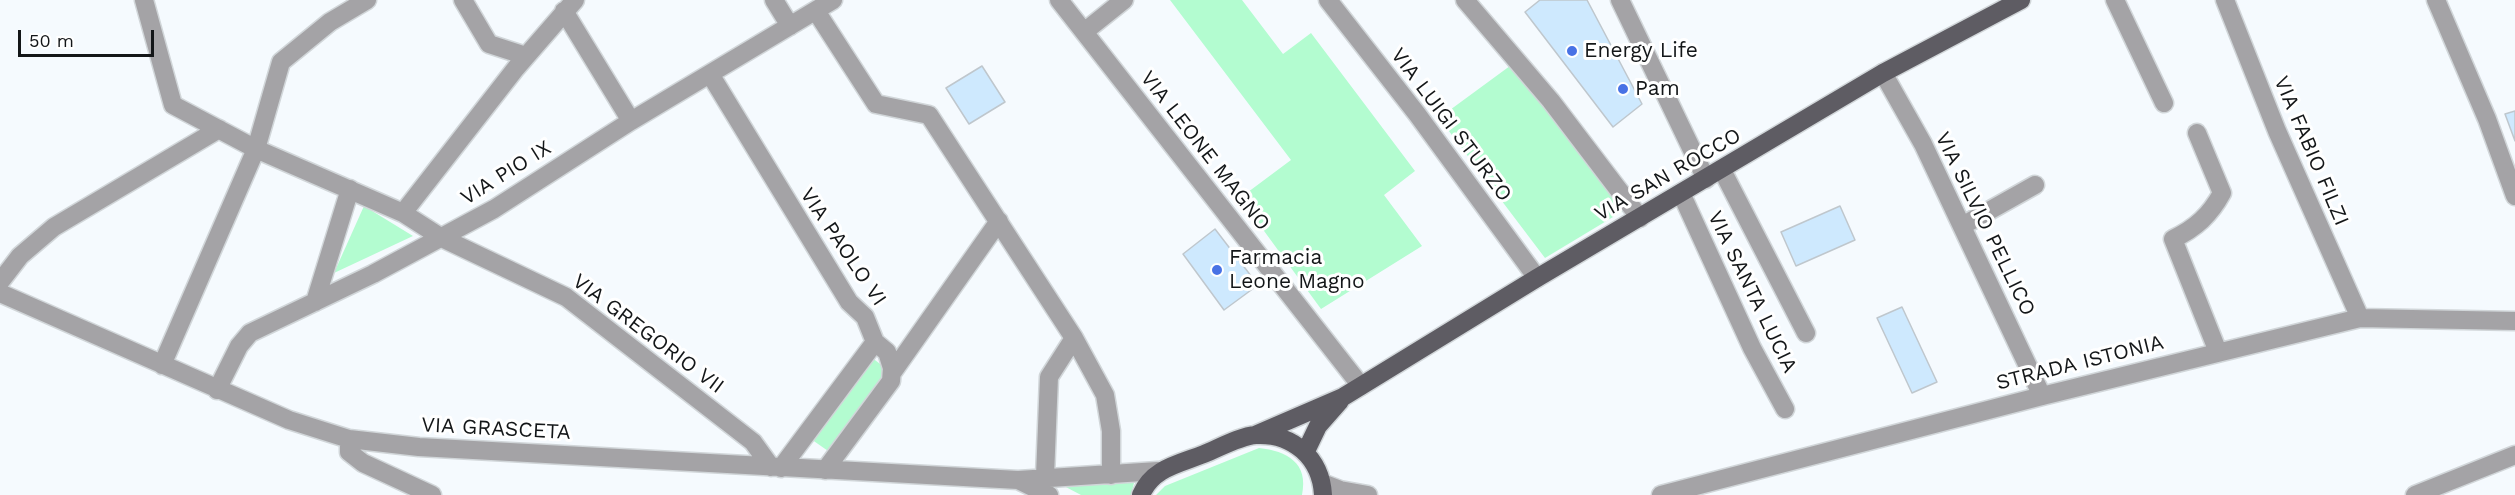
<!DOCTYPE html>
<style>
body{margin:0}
#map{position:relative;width:2515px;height:495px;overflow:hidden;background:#f5fafe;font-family:"Work Sans",sans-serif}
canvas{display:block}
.scale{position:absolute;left:18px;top:30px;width:136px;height:27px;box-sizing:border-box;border:3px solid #131618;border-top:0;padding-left:8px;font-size:18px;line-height:21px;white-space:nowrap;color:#131618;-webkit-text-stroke:4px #fff;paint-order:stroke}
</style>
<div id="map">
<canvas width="2515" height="495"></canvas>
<div class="scale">50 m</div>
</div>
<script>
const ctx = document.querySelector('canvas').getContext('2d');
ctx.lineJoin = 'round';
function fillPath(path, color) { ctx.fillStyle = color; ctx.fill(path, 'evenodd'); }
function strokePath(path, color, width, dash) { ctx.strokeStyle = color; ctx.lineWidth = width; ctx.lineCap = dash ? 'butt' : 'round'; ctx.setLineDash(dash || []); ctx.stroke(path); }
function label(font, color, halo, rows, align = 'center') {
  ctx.font = font + ' "Work Sans",sans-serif'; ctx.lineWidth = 6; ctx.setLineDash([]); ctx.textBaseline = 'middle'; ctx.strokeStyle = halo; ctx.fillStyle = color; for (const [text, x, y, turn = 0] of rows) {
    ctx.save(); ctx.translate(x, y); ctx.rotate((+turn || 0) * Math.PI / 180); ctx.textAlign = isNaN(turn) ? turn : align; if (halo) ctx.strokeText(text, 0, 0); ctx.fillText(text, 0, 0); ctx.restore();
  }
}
fillPath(new Path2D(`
 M1170,0H1242L1283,54L1311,33L1415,171L1384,195L1422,246L1321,309L1240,198L1291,160Z
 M1514,63L1623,211L1545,258L1439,118Z
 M364,206L413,236L334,273Z
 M871,357L892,373L831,453L808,437Z
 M1259,448C1287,451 1309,463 1302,495H1156L1165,486Z
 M1135,479L1131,495H1081L1062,485Z`), '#b3fcd0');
const building = new Path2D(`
 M1540,0H1587L1642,104L1613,127L1525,12Z
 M982,66L1005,102L969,124L946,88Z
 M2515,111V141L2505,114Z
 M1840,206L1855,240L1796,266L1781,232Z
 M1215,229L1258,285L1224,310L1183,254Z
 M1902,307L1937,382L1912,393L1877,318Z`);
fillPath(building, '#cee9fe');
strokePath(building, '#bfc7cd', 1.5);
const minor = new Path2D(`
 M144,0L173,105L256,149L403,213L442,238L566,297L753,442L771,467
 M463,0L489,44L526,56
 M774,0L790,26
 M1059,0L1361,386
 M1328,0L1417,114L1537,278
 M1465,0L1551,101L1640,218
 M1620,0L1706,179
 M2115,0L2164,103
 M2225,0L2277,131L2360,318
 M2436,0L2487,119L2515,196
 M564,11L631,121
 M816,11L876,104L929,115L1074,338L1049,377L1045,476
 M1084,32L1124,0
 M1883,73L1923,144L2042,396
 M710,74L849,302L865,317L875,342L887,352L892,368L891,381L825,470
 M2197,133L2222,193C2210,215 2196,228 2173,239L2218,352
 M1722,170L1806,333
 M1681,193L1752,348L1785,409
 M403,213L516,68L575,0
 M1962,226L2035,185
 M0,282L20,256L54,227L219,129
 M0,293L289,420L349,439L419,447L1018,480L1158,471
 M315,302L350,189
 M1074,338L1105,395L1111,431V475
 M162,365L256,149L281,62L330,22L367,0
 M892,373L999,221
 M217,390L239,346L250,333L373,274L494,209L631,121L833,0
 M349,439V452L363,463L432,495
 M781,468L875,342
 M1018,480L1049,495
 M1322,483L1340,490L1368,495
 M1661,495L2042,396L2360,318L2515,321
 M2415,495L2515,455`);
const major = new Path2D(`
 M1255,435L1343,397L1537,278L1883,73L2021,0
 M1306,451L1318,426L1340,401
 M1141,495C1152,468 1179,464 1204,454C1219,448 1240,436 1256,435C1293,433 1321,458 1323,495`);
strokePath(minor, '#d1d6d9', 21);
strokePath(major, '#d1d6d9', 21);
strokePath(minor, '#a4a3a6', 18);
strokePath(major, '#5e5c63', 18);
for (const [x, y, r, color] of [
 [1572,51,6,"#4872e5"],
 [1623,89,6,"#4872e5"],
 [1217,270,6,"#4872e5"]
]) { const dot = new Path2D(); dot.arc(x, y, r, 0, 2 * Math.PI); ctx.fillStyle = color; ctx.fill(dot); strokePath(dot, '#fff', 2); }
label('21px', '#131618', '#fff', [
 ["Energy Life",1584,51],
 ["Pam",1635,89],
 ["Farmacia",1229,258],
 ["Leone Magno",1229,282]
], 'left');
label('21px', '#131618', '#fff', [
 ["VIA LUIGI STURZO",1451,125,53],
 ["VIA LEONE MAGNO",1205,151,52],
 ["VIA FABIO FILZI",2311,151,67],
 ["VIA PIO IX",506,173,-32],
 ["VIA SAN ROCCO",1668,175,-30],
 ["VIA SILVIO PELLICO",1985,224,64],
 ["VIA PAOLO VI",843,247,56],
 ["VIA SANTA LUCIA",1752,292,64],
 ["VIA GREGORIO VII",648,334,37],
 ["STRADA ISTONIA",2080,363,-14],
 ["VIA GRASCETA",496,429,3]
]);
</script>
